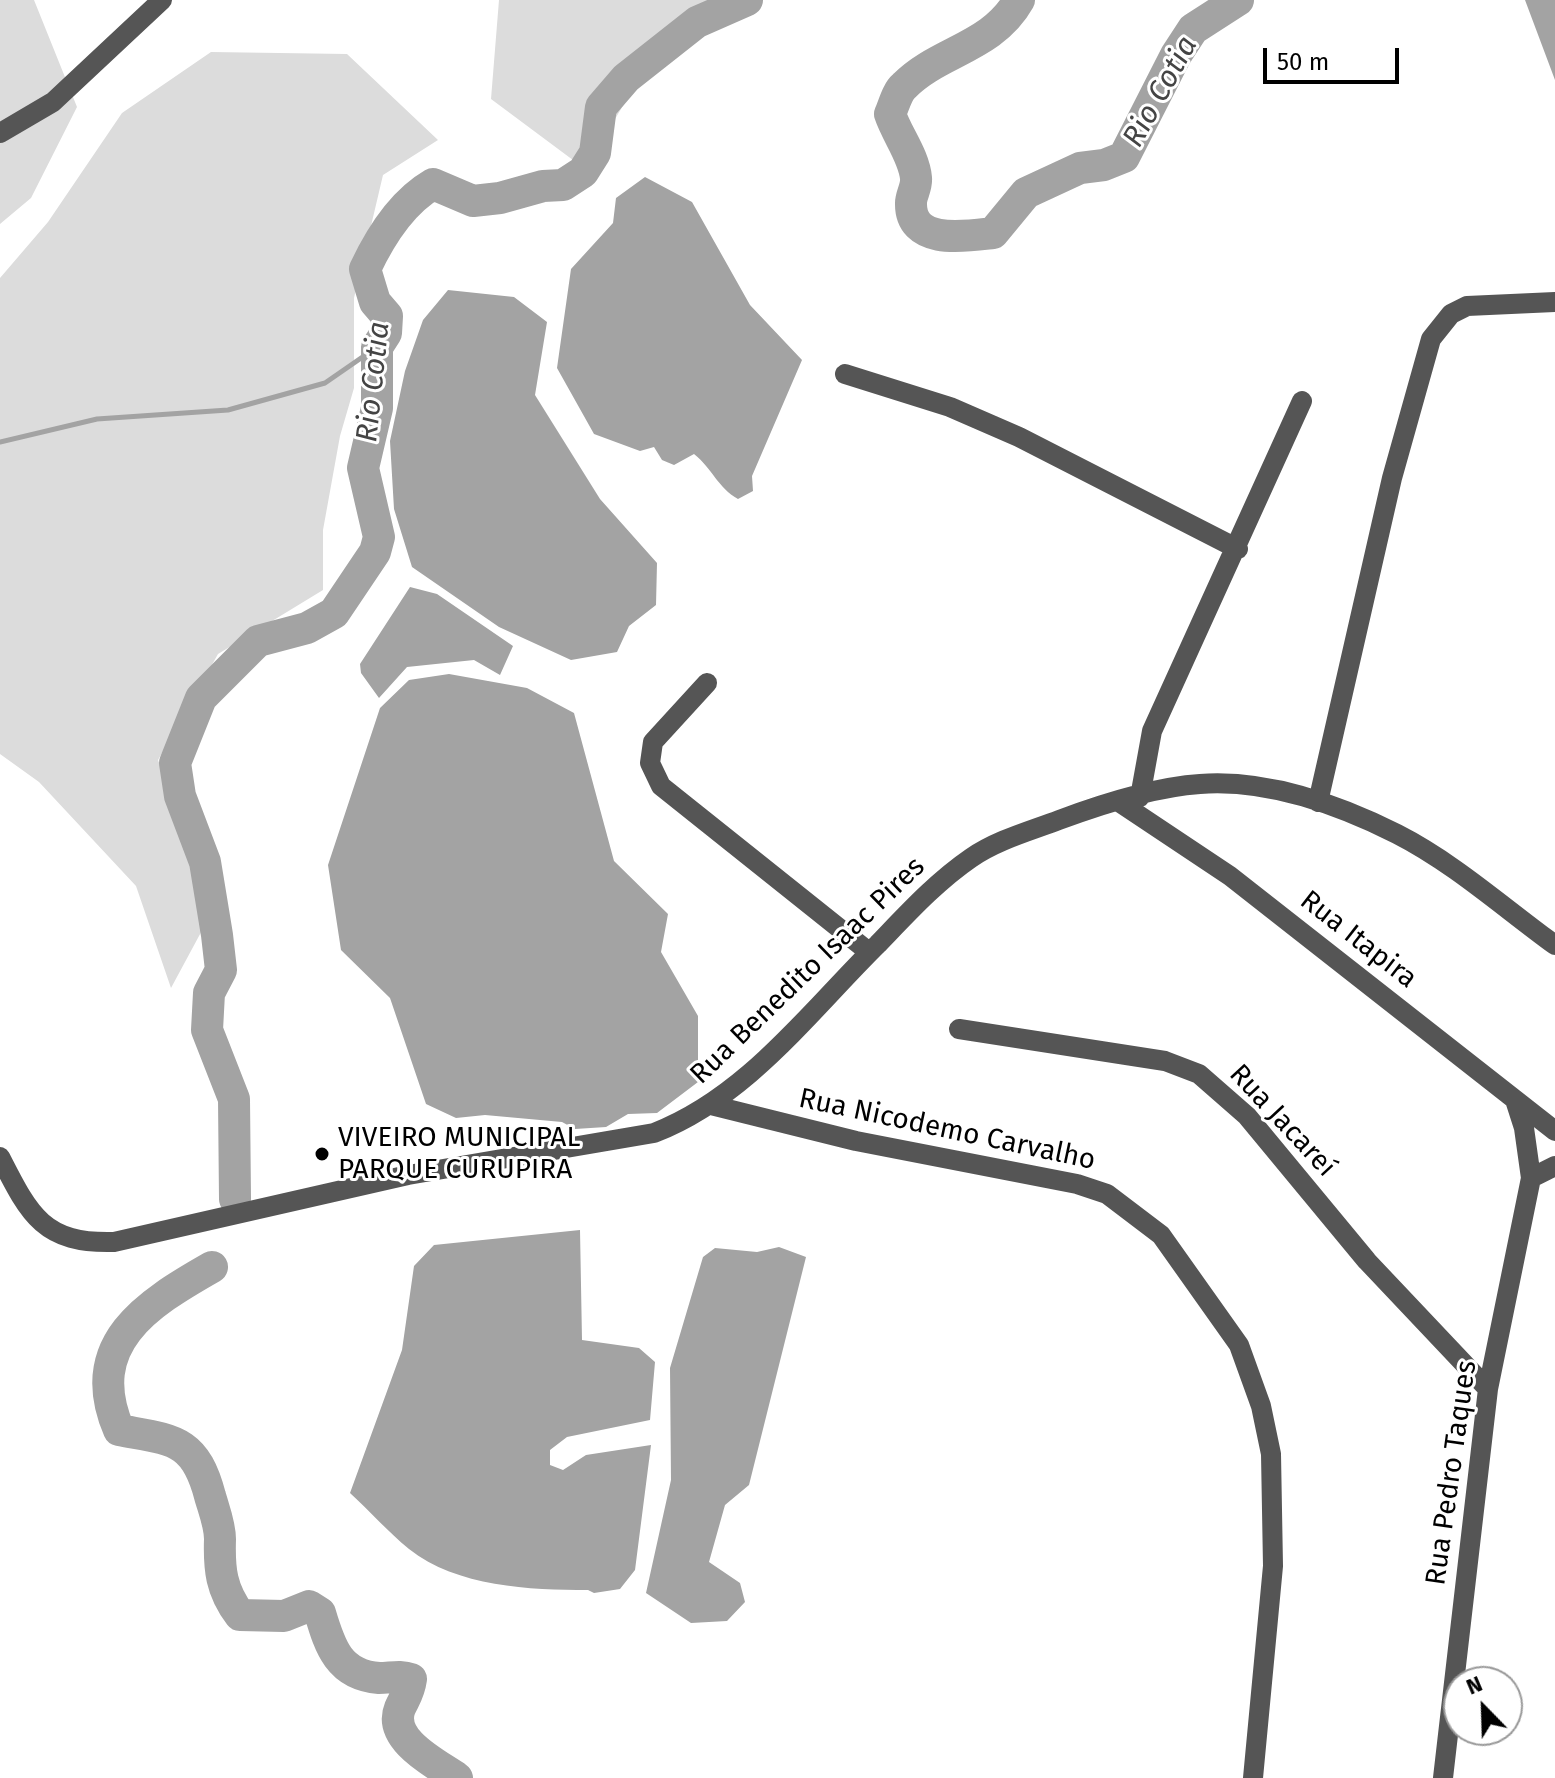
<!DOCTYPE html>
<meta charset="utf-8">
<style>
body{margin:0}
#map{position:relative;width:1555px;height:1778px;overflow:hidden;background:#fff;font-family:"Fira Sans",sans-serif}
canvas{display:block}
.north{position:absolute;left:1443px;top:1666px;width:80px;height:80px;box-sizing:border-box;background:#fff;border:2px solid #999;border-radius:50%;rotate:337deg;font-size:22px;font-weight:700;line-height:32px;text-align:center;color:#000}
.north::after{content:'';display:block;margin:auto;width:28px;height:36px;background:#000;clip-path:polygon(50% 0,100% 100%,50% 72%,0 100%)}
.scale{position:absolute;left:1263px;top:48px;width:136px;height:36px;box-sizing:border-box;border:4px solid #000;border-top:0;padding-left:10px;font-size:24px;line-height:28px;white-space:nowrap;color:#000;-webkit-text-stroke:6px #fff;paint-order:stroke}
</style>
<div id="map">
<canvas width="1555" height="1778"></canvas>
<div class="north">N</div>
<div class="scale">50 m</div>
</div>
<script>
const ctx = document.querySelector('canvas').getContext('2d');
ctx.lineJoin = 'round';
function fillPath(path, color) { ctx.fillStyle = color; ctx.fill(path, 'evenodd'); }
function strokePath(path, color, width, dash) { ctx.strokeStyle = color; ctx.lineWidth = width; ctx.lineCap = dash ? 'butt' : 'round'; ctx.setLineDash(dash || []); ctx.stroke(path); }
function label(font, color, halo, rows, align = 'center') {
  ctx.font = font + ' "Fira Sans",sans-serif'; ctx.lineWidth = 6; ctx.setLineDash([]); ctx.textBaseline = 'middle'; ctx.strokeStyle = halo; ctx.fillStyle = color; for (const [text, x, y, turn = 0] of rows) {
    ctx.save(); ctx.translate(x, y); ctx.rotate((+turn || 0) * Math.PI / 180); ctx.textAlign = isNaN(turn) ? turn : align; if (halo) ctx.strokeText(text, 0, 0); ctx.fillText(text, 0, 0); ctx.restore();
  }
}
fillPath(new Path2D(`
 M0,0H34L77,107L31,198L0,224Z
 M499,0H710L657,49L585,169L491,99Z
 M211,52L347,54L438,140L383,175L354,298V388L340,436L323,530V590L218,654L158,760L213,910L171,988L136,886L39,782L0,754V278L48,222L122,113Z`), '#dcdcdc');
fillPath(new Path2D(`
 M1525,0H1555V80Z
 M645,177L692,202L750,305L802,360L752,476L753,491L738,499C718,488 712,468 694,454L674,465L662,460L654,447L640,451L594,434L557,368L571,269L613,223L616,198Z
 M448,290L514,297L547,322L535,395L600,499L657,563L656,605L629,626L617,652L571,660L499,627L412,567L394,509L390,441L405,371L423,320Z
 M410,587L437,594L513,646L500,675L474,660L407,667L379,698L361,673L360,664Z
 M449,674L527,688L574,713L614,861L668,914L661,952L698,1016V1082L657,1113L628,1114L606,1127L575,1129L562,1122L485,1115L456,1118L426,1104L390,998L341,950L328,865L380,708L409,680Z
 M580,1230L582,1340L639,1348L655,1362L650,1420L567,1437L550,1450V1465L563,1470L586,1455L651,1445L635,1570L620,1589L594,1593L588,1590C530,1590 457,1587 409,1549C388,1532 370,1511 350,1493L402,1350L414,1266L434,1245Z
 M779,1247L806,1257L749,1485L725,1505L709,1562L740,1583L745,1602L727,1621L691,1623L646,1593L671,1480L670,1368L703,1257L715,1248L757,1252Z`), '#a3a3a3');
strokePath(new Path2D(`
 M0,442L97,419L228,410L325,383L377,347`), '#a3a3a3', 5);
strokePath(new Path2D(`
 M1019,0C992,48 938,51 904,86C897,92 894,105 890,114C897,135 914,156 916,178C917,187 911,195 911,203C910,246 967,236 993,233L1026,193L1080,168L1104,165L1124,157L1176,55L1193,29L1238,0
 M235,1199L234,1099L207,1030L209,993L221,970L217,935L205,862L180,796L175,763L201,698L258,641L307,628L334,613L375,552L379,537L363,468L377,408V347L386,333L387,316L375,302L365,269C380,237 402,202 433,184L473,201L500,198L543,186L563,185L583,172L595,153L601,107L626,78L697,22L747,0
 M212,1267C147,1304 82,1344 119,1430C172,1440 195,1438 210,1496C214,1510 220,1525 220,1539C219,1569 221,1590 240,1615L284,1616L309,1606L320,1613C330,1647 339,1675 379,1678C391,1678 400,1675 411,1679C409,1693 405,1697 400,1708C387,1740 437,1764 457,1778`), '#a3a3a3', 32);
strokePath(new Path2D(`
 M0,133L53,102L162,0
 M845,374L950,407L1019,437L1238,549
 M707,683L653,742L650,763L661,786L869,952
 M1140,797L1152,731L1302,401
 M1119,802L1230,876L1555,1131
 M1318,802L1392,478L1431,339L1451,314L1467,306L1555,302
 M959,1029L1165,1061L1199,1074L1247,1116L1367,1261L1488,1389
 M711,1105L856,1141L1077,1184L1107,1194L1161,1235L1239,1345L1261,1406L1271,1454L1273,1566L1253,1778
 M0,1157C30,1216 44,1244 114,1242L408,1175L654,1133C747,1097 809,1012 878,944C907,914 936,882 971,858C997,840 1030,831 1059,820C1102,804 1154,787 1200,784C1266,779 1339,805 1397,834C1454,863 1504,908 1555,945
 M1531,1178L1555,1166
 M1443,1778L1488,1389L1531,1178L1524,1128L1515,1100`), '#555', 20);
for (const [x, y, r, color] of [
 [322,1154,8,"#000"]
]) { const dot = new Path2D(); dot.arc(x, y, r, 0, 2 * Math.PI); ctx.fillStyle = color; ctx.fill(dot); strokePath(dot, '#fff', 3); }
label('28px', '#000', '#fff', [
 ["Rua Itapira",1358,940,38],
 ["Rua Benedito Isaac Pires",808,971,-44],
 ["Rua Jacareí",1282,1121,47],
 ["Rua Nicodemo Carvalho",947,1130,12],
 ["Rua Pedro Taques",1452,1473,-82]
]);
label('28px', '#000', '#fff', [
 ["VIVEIRO MUNICIPAL",338,1138],
 ["PARQUE CURUPIRA",338,1170]
], 'left');
label('italic 30px', '#444', '#fff', [
 ["Rio Cotia",1161,92,-61],
 ["Rio Cotia",374,382,-84]
]);
</script>
